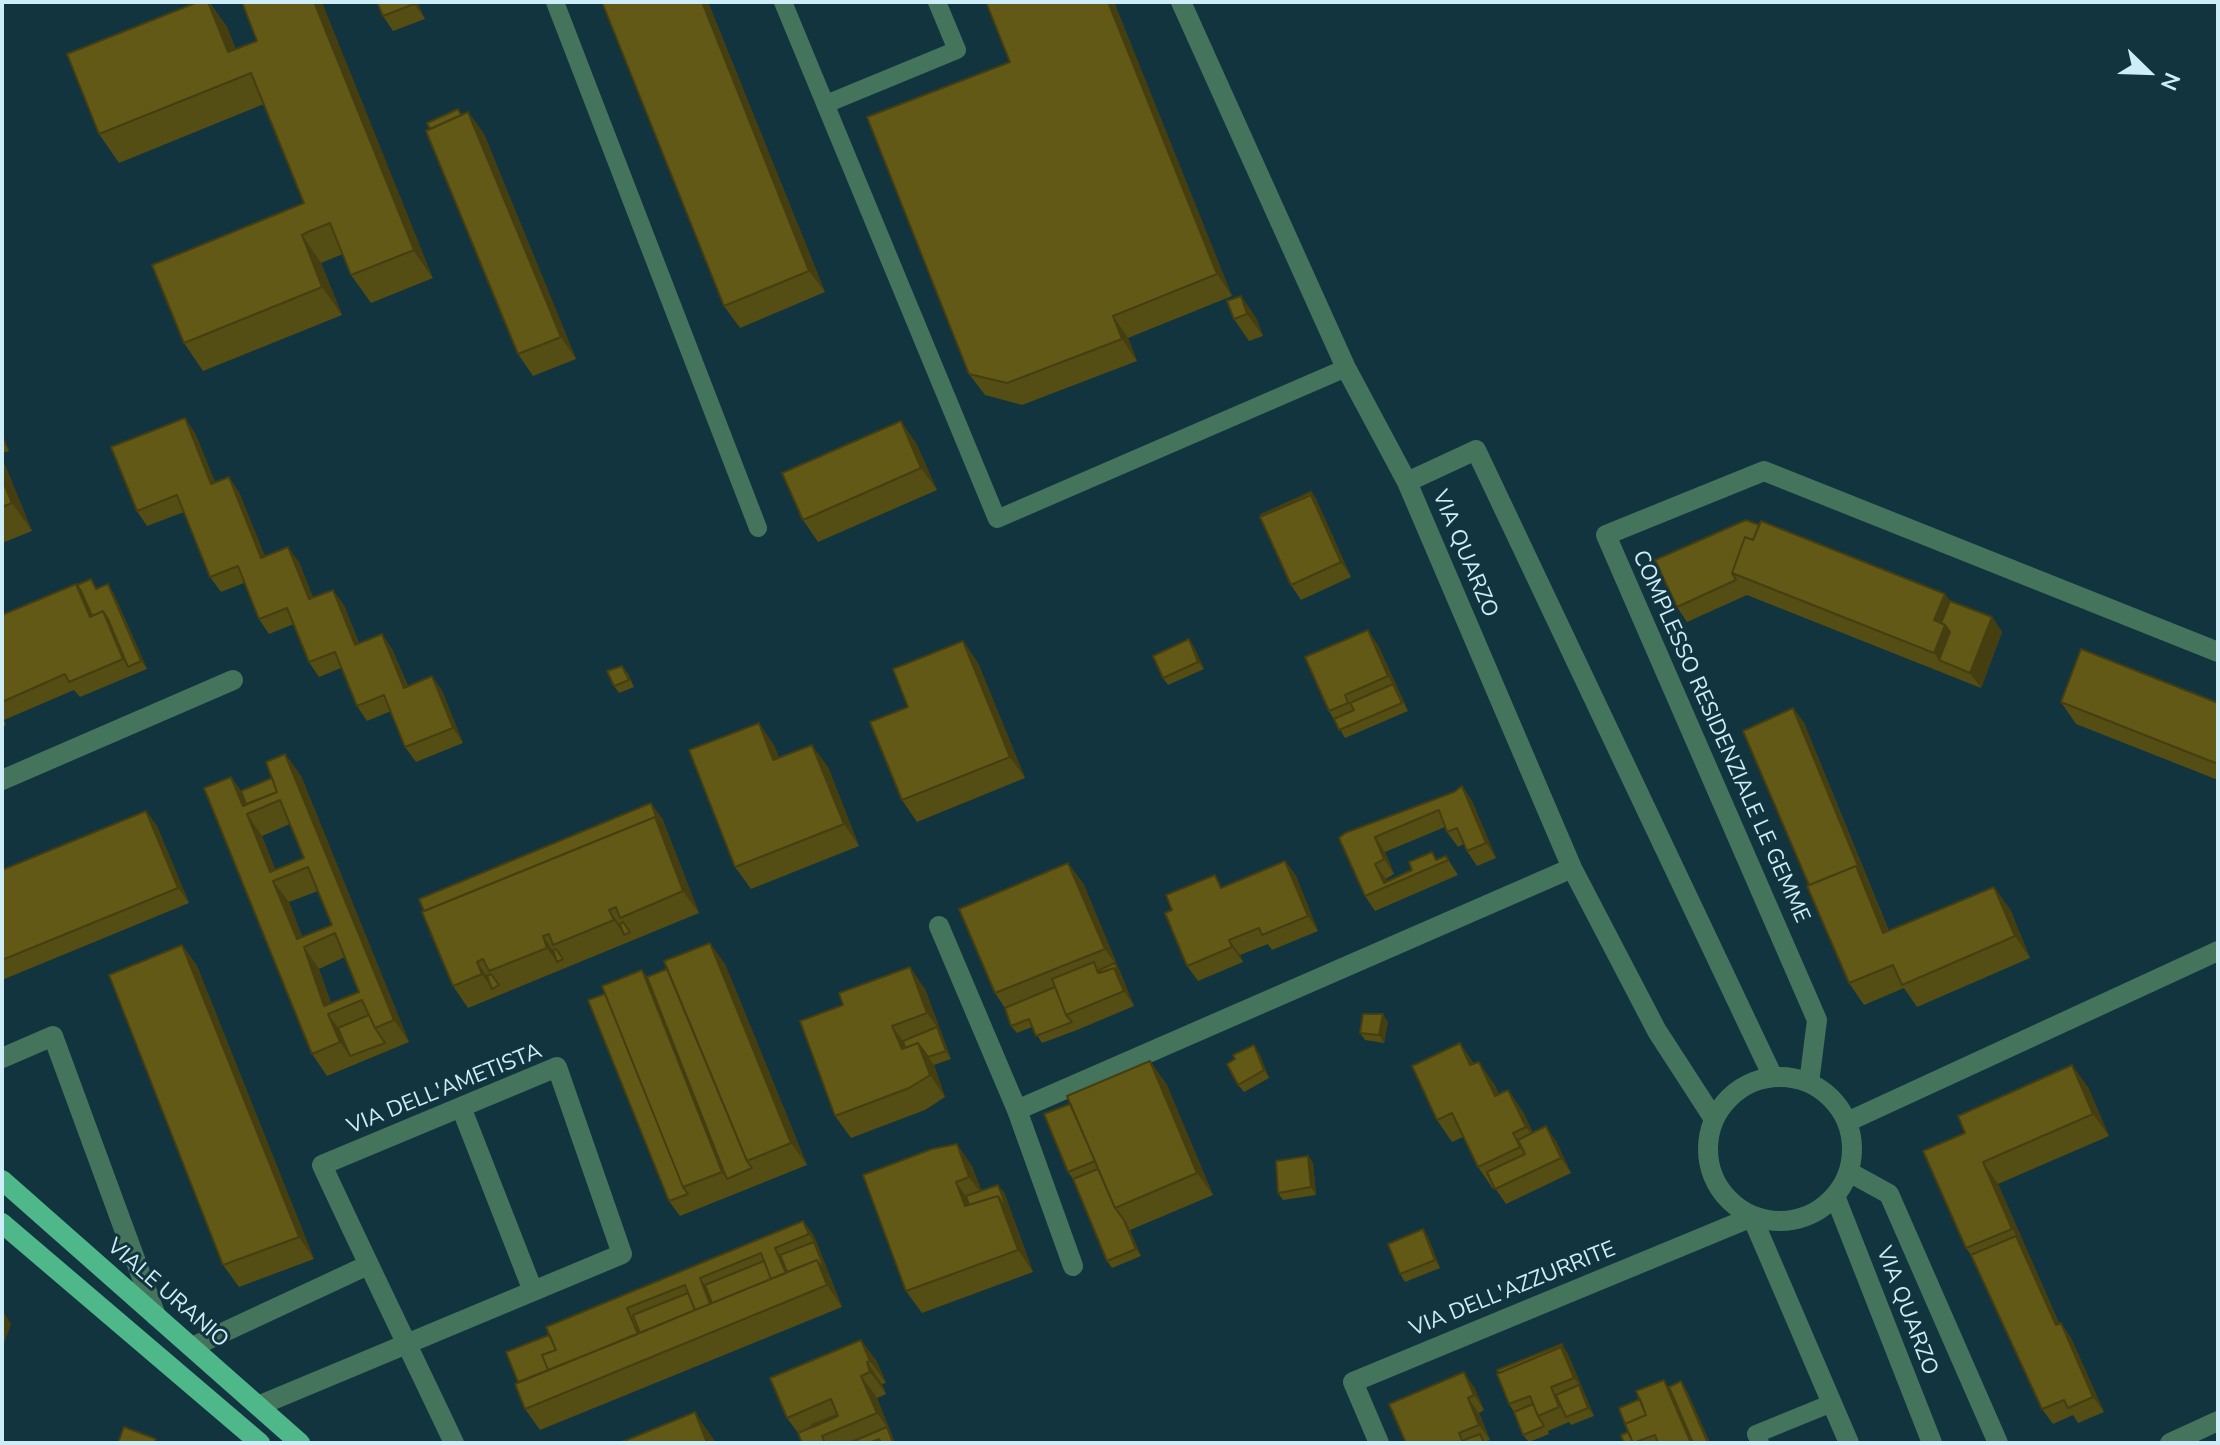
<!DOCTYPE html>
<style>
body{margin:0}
#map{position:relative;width:2220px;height:1445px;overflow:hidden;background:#11343f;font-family:"Nunito Sans",sans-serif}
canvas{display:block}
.frame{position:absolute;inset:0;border:4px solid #cdedf8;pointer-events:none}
.north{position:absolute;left:2108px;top:32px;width:80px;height:80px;-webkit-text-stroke:6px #11343f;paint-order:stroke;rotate:113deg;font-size:22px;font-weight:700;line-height:32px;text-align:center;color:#cdedf8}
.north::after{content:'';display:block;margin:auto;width:28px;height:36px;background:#cdedf8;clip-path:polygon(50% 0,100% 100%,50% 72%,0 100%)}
</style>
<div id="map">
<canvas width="2220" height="1445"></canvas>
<div class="frame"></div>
<div class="north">N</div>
</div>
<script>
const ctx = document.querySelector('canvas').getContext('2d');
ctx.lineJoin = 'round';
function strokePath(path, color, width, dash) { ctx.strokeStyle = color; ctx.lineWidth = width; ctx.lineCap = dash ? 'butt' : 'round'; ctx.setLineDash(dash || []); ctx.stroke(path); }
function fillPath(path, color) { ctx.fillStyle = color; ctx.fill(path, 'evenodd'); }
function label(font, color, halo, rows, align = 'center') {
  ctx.font = font + ' "Nunito Sans",sans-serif'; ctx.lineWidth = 6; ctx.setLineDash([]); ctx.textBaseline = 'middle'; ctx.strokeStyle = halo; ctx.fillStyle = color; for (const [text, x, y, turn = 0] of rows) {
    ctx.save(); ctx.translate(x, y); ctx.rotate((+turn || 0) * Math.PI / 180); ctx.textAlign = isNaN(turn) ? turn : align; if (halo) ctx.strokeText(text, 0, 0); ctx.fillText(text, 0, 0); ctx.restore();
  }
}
strokePath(new Path2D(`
 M555,2L758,528
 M783,2L997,519L1346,368
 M826,104L957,50L937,2
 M1760,1443L1756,1434L1832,1403`), '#45745d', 18);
strokePath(new Path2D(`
 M1181,2L1346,368L1407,482L1572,868L1657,1031L1714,1119
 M1407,482L1476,450L1773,1077
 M2,780L233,680
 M939,926L1017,1110L1073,1266
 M2,1058L53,1036L156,1316
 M1708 1149a72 72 0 1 1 144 0a72 72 0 1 1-144 0Z
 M1809,1083L1817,1020L1606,535L1764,471L2218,652
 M461,1107L533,1291
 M1017,1110L1572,868
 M1847,1122L2218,951
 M1849,1172L1889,1194L1998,1443
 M1835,1196L1932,1443
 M192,1347L368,1265
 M258,1406C379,1355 500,1304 622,1254L557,1067L322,1165C365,1258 410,1350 454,1443
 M1379,1443L1353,1382L1752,1217L1849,1443
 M2170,1443L2218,1421`), '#45745d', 20);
strokePath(new Path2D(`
 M2,1180L300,1443
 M2,1223L260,1443`), '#4fb88a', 20);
fillPath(new Path2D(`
 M198,2H209L227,27L236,50L257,41L242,2L433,278L371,303L351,275L343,254L321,263L342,315L203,371L184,343L304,203L264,104L119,163L99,134Z
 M417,2L425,19L393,31L383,16Z
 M602,2H708L825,292L740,328L724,306Z
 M986,2H1114L1232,296L1128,338L1137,361L1022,405L985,395L969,374L1010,62Z
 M468,112L484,134L576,359L533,376L518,354L463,115Z
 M1241,296L1256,318L1263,336L1249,341L1234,319Z
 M2,433L9,451L2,453Z
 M195,433L215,482L239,492L265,557L299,562L313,598L344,605L359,643L382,634L392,649L408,686L432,676L442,691L463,743L416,762L405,747L391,711L367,721L357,706L341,668L319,677L309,662L294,624L269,634L259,619L244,583L221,592L210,577L184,512L147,526L137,511Z
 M916,443L937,490L818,542L803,520Z
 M2,458L32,531L2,543Z
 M1311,492L1316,499L1351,577L1301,600L1291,585L1262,516Z
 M1655,560L1945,594L1950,601L1992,617L2002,632L1981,688L1747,595L1687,622L1677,607Z
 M77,585L113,592L147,669L80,697L74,690L4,720L6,725L2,727V615Z
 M963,641L978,663L1025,778L917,822L902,800L908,707Z
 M1378,645L1408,711L1345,738L1329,711Z
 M1194,647L1204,669L1168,685L1163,678Z
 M622,666L628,674L634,687L619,693L614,686Z
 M2061,702L2218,703V780L2076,724Z
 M1793,708L1804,723L1889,931L2010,909L2030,958L1917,1007L1904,988L1864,1005L1849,983L1809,885Z
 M774,745L779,758L828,767L859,846L751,889L735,867Z
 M285,754L301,776L409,1042L327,1076L312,1054L231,777L241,791L272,778ZM290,824L304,858L275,870L262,836ZM318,891L332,925L302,937L289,902ZM345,957L359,992L331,1003L319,969Z
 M1462,786L1472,801L1496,858L1477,866L1467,851L1464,844L1458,847L1447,832L1445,827L1385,852L1394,874L1386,879L1387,881L1446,856L1458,875L1375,911L1365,896L1339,838L1454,792Z
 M146,811L157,826L189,903L2,980V870Z
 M662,818L699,913L468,1008L453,986L422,912Z
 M1285,861L1296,876L1318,931L1272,950L1268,944L1240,955L1243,962L1198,981L1187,966L1224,887Z
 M1068,863L1084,885L1134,1006L1077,1030L1042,1043L1032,1027L1017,1033L1011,1026L1005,1008L995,993Z
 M182,945L197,966L314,1259L239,1287L223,1265Z
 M725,964L807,1165L680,1216L669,1201L605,994L642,970L647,977Z
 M925,989L951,1059L934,1065L945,1097L925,1110L851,1138L835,1116L800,1021Z
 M1388,1022L1384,1043L1365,1040L1360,1033Z
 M1259,1053L1269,1078L1244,1092L1238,1085L1235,1059Z
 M1474,1064L1494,1084L1499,1094L1508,1090L1523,1112L1533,1133L1556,1141L1571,1173L1506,1204L1495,1188L1493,1189L1478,1167L1463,1137L1452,1142L1437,1120Z
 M1166,1083L1213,1195L1130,1230L1129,1228L1141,1256L1112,1268L1107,1261L1073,1179L1068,1172Z
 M2088,1087L2109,1136L1998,1184L2059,1323L2071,1338L2104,1412L2078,1423L2073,1415L2053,1424L2042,1409L1971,1255L1966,1248L1923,1151Z
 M1308,1156L1313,1163L1316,1195L1283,1200L1278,1193Z
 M972,1166L981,1191L1004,1192L1033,1272L922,1313L906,1291L863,1175Z
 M803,1221L814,1236L842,1307L540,1430L525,1409L518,1382L549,1335Z
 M1428,1237L1440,1268L1405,1282L1400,1274Z
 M861,1340L877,1362L886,1383L882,1384L886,1394L877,1398L895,1443H802L798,1433L787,1418Z
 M1567,1352L1594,1416L1571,1425L1569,1422L1548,1431L1549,1434L1529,1442L1523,1435L1514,1412L1509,1404Z
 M1474,1387L1484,1410L1479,1413L1490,1440L1485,1442L1406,1443Z
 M1669,1387L1686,1389L1710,1443H1624L1628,1432Z`), '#544d14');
fillPath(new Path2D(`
 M208,2L227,27L246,75L228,52Z
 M314,2H322L433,278L414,250Z
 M413,2H417L425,19L414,4Z
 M702,2H708L825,292L809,271Z
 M1108,2H1114L1232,296L1217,274Z
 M468,112L484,134L576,359L561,337Z
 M302,235L321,263L342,315L322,287Z
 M1241,296L1256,318L1263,336L1247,314Z
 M1113,316L1128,338L1137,361L1122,339Z
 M185,418L195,433L222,499L211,484Z
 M901,421L916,443L937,490L921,468Z
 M2,433L9,451L2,441Z
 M2,458L32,531L12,503L2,479Z
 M229,477L239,492L272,573L261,558Z
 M1311,492L1316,499L1351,577L1341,562L1311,495Z
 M288,547L299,562L320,614L309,599Z
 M108,584L113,592L147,669L141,661Z
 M333,590L344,605L365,660L355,645Z
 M1945,594L1960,616L1939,660L1934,653V620Z
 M103,611L113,626L128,667L123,659Z
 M1992,617L2002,632L1981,688L1970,673Z
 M1368,630L1378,645L1408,711L1388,676Z
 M382,634L392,649L414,703L404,688Z
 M1189,639L1194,647L1204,669L1198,662Z
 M963,641L978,663L1025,778L1010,757Z
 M432,676L442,691L463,743L453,728Z
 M1793,708L1804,723L1898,955L1883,933Z
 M759,723L774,745L789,782L773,760Z
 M812,745L828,767L859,846L844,824Z
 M285,754L301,776L409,1042L394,1020Z
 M231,777L246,799L252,812L243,806Z
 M1462,786L1472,801L1496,858L1486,843Z
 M651,803L662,818L699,913L683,891L655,817Z
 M146,811L157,826L189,903L178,888Z
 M247,814L262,836L279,878L270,872Z
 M1375,837L1385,852L1394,874L1384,859Z
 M1285,861L1296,876L1318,931L1308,916Z
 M1068,863L1084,885L1125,983L1120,975L1115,963L1105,949Z
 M1375,864L1386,879L1389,885L1384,883Z
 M273,881L289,902L306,946L304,947L319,969L334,1012L324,1006Z
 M1994,887L2010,909L2030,958L2015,936Z
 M609,910L625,932L624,935L614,920Z
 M543,936L558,958L557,962L562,969L547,948Z
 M1229,940L1240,955L1243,962L1232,947Z
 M710,943L725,964L807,1165L791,1143Z
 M182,945L197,966L314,1259L299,1237Z
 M477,962L492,984V989L497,996L482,974Z
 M910,967L925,989L951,1059L946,1051L937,1027L927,1013Z
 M1114,968L1125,983L1134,1006L1124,991Z
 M642,970L657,992L727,1179L722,1172Z
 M328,1014L344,1036L350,1056L340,1042Z
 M1383,1014L1388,1022L1384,1043L1379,1035Z
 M892,1026L908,1048L902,1049Z
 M918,1043L934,1065L945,1097L930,1075Z
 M1460,1043L1475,1065H1470Z
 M1254,1045L1259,1053L1269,1078L1264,1070Z
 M1150,1061L1166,1083L1213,1195L1197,1173Z
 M1479,1062L1494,1084L1510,1118L1495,1096Z
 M2072,1065L2088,1087L2109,1136L2093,1114Z
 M1508,1090L1523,1112L1541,1149L1526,1127Z
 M1546,1126L1556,1141L1571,1173L1561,1158Z
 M957,1144L972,1166L985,1199L969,1177Z
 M1308,1156L1313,1163L1316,1195L1311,1187Z
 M1983,1162L1998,1184L2066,1340L2056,1325Z
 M956,1182L971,1204L965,1206Z
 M998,1185L1004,1192L1033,1272L1018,1250L998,1196Z
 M1124,1220L1129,1228L1141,1256L1136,1249Z
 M803,1221L814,1236L819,1249L809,1234Z
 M1423,1229L1428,1237L1440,1268L1435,1260Z
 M814,1242L819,1249L832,1281L826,1273Z
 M817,1260L832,1282L842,1307L827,1285Z
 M700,1278L710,1293L713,1312Z
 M2,1310L11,1324L2,1349Z
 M2061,1323L2071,1338L2104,1412L2093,1397Z
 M861,1340L877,1362L886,1383L870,1361Z
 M1562,1344L1567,1352L1594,1416L1588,1408L1579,1385L1574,1378L1561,1347Z
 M867,1362L882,1384L886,1394L870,1372Z
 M1464,1372L1474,1387L1484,1410L1474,1395Z
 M861,1376L877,1398L895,1443H893L887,1427L877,1413Z
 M1664,1380L1674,1395L1695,1443H1691Z
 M1681,1381L1686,1389L1710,1443H1708Z
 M1468,1398L1479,1413L1490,1440L1479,1425Z
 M695,1412L714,1440L716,1443H707Z`), '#453e10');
const building = new Path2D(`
 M198,2H208L228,52L257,41L242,2H314L414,250L351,275L330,223L310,231L302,235L322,287L184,343L152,265L304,203L251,73L99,134L67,54Z
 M377,2H413L414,4L383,16Z
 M602,2H702L809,271L724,306Z
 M986,2H1108L1217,274L1113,316L1122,339L1007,383L969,374L867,117L1010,62Z
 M458,109L461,115L430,129L427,123Z
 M468,112L561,337L518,354L426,131Z
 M1241,296L1247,314L1234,319L1227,301Z
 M185,418L211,484L229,477L261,558L288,547L309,599L333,590L355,645L382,634L404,688L432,676L453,728L405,747L384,695L357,706L335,652L309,662L287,608L259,619L238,566L210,577L177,495L137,511L111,447Z
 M901,421L921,468L803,520L782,473Z
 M2,479L12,503L2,507Z
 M1311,492L1316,502L1311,495L1262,516L1261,515Z
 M1311,495L1341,562L1291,585L1260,517Z
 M1746,520L1759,525L1753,540L1745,537L1732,573L1736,580L1677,607L1655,560Z
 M1761,521L1945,594L1934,620L1945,625L1934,653L1732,573L1745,537L1753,540Z
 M91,579L96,589L108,584L141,661L128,667L108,619L103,611L92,616L81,591L77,585Z
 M76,584L90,617L103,611L123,659L69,682L65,674L2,702V615Z
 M1950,601L1992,617L1970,673L1939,660L1950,632L1945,625L1941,623Z
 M1368,630L1388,676L1345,695L1348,703L1329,711L1305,657Z
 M1189,639L1198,662L1163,678L1153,656Z
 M963,641L1010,757L902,800L870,722L908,707L893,669Z
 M2081,649L2218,703V764L2061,702Z
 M622,666L629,680L614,686L607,671Z
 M1393,684L1402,703L1339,730L1334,719L1354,710L1350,703Z
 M1793,708L1861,873L1856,866L1809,885L1743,731Z
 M759,723L773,760L812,745L844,824L735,867L689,750Z
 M285,754L394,1020L375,1028L362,1000L328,1014L340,1042L312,1054L204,788L231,777L243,806L277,792L266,762ZM280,800L304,858L270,872L247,814ZM308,867L332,925L297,939L273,881ZM335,933L359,992L324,1006L304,947Z
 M272,778L277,792L246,804L241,791Z
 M1462,786L1486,843L1467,851L1457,828L1447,832L1439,810L1375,837L1384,859L1375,864L1384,883L1412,870L1409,862L1432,852L1436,860L1446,856L1448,860L1365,896L1339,838L1345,833L1454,792Z
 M651,803L659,824L655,817L424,911L419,899Z
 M146,811L178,888L2,960V870Z
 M655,817L683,891L620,918L616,907L609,910L614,920L553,945L549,934L543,936L547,948L489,971L483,959L477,962L482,974L453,986L422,912Z
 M1285,861L1308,916L1262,935L1259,928L1229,940L1232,947L1187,966L1165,913L1172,910L1166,895L1215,875L1221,888Z
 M1068,863L1105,949L995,993L959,909Z
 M1856,866L1883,933L1994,887L2015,936L1902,985L1893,965L1849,983L1807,886Z
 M623,922L630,932L624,935L620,924Z
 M710,943L791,1143L747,1161L664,961Z
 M182,945L299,1237L223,1265L109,975Z
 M556,949L563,959L557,962L553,950Z
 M1094,962L1098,973L1114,968L1124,991L1066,1015L1052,979Z
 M1115,963L1120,975L1114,968L1100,973L1099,970Z
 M910,967L927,1013L892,1026L902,1049L918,1043L930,1075L909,1088L835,1116L800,1021L843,1005L839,993Z
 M667,969L747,1161L752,1168L727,1179L647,977Z
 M642,970L722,1172L683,1187L602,986Z
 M491,974L499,985L492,989L487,976Z
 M1055,987L1066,1015L1072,1022L1036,1036L1029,1019L1011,1026L1005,1008Z
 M605,994L683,1187L688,1194L669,1201L588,1000Z
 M1363,1014H1383L1379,1035L1360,1033Z
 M369,1015L375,1028L385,1043L350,1056L338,1028Z
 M937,1027L946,1051L928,1057L918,1043L905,1048L903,1041Z
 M1460,1043L1470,1065L1479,1062L1495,1096L1508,1090L1526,1127L1513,1133L1520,1147L1478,1167L1452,1113L1437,1120L1412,1066Z
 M1254,1045L1264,1070L1238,1085L1227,1064L1235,1059L1233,1055Z
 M1150,1061L1197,1173L1115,1208L1067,1096Z
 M2072,1065L2093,1114L1983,1162L2012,1229L1966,1248L1923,1151L1965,1133L1958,1116Z
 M1070,1104L1095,1161L1068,1172L1044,1114Z
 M1546,1126L1561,1158L1495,1189L1487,1172L1525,1154L1518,1140Z
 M957,1144L969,1177L956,1182L965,1206L998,1196L1018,1250L906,1291L863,1175L932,1149Z
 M1308,1156L1311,1187L1278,1193L1276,1161Z
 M1098,1169L1115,1208L1124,1220L1136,1249L1107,1261L1073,1179Z
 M998,1185L1008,1211L998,1196L969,1205L966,1196Z
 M803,1221L809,1234L775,1248L786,1273L771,1279L761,1253L700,1278L710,1304L695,1310L685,1285L627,1308L638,1334L548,1370L542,1355L556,1350L546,1327Z
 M1423,1229L1435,1260L1400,1274L1388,1244Z
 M2016,1236L2056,1325L2061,1323L2093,1397L2068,1408L2064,1400L2042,1409L1971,1255Z
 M814,1242L826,1273L817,1260L787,1272L780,1255Z
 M817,1260L827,1285L525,1409L515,1384Z
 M764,1261L771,1279L712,1303L705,1285Z
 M688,1293L695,1310L640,1333L633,1315Z
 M549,1335L556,1350L542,1355L548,1370L518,1382L506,1352Z
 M861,1340L870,1361L867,1362L870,1372L861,1376L877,1413L822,1436L825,1443H802L798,1433L838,1416L831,1399L787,1418L770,1378Z
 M1562,1344L1566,1355L1561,1347L1499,1373L1497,1370Z
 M1561,1347L1574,1378L1551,1387L1559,1407L1538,1416L1530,1396L1509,1404L1497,1374Z
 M1464,1372L1474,1395L1468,1398L1479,1425L1459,1433L1463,1443H1406L1389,1404Z
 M1664,1380L1691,1443H1658L1655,1435L1633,1443L1625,1424L1646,1415L1636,1391Z
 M1681,1381L1708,1443H1693L1669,1387Z
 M1579,1385L1588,1408L1566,1417L1556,1395Z
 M1640,1399L1646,1415L1625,1424L1619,1408Z
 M1533,1404L1538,1416L1544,1426L1523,1435L1514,1412Z
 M695,1412L707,1443H622V1442Z
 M837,1415L838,1416L813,1427L812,1425Z
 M124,1427L156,1439L154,1443H118Z
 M887,1427L893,1443H881L879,1439L869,1443H849Z
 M1628,1432L1633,1443H1624L1621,1435Z
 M1480,1434L1484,1443H1465L1464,1440Z
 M879,1439L880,1443H869Z`);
fillPath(building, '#625917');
strokePath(building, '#453e10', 2);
label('22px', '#cdedf8', '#11343f', [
 ["VIA QUARZO",1464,554,67],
 ["COMPLESSO RESIDENZIALE LE GEMME",1720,737,66],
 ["VIA DELL'AMETISTA",445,1090,-22],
 ["VIA DELL'AZZURRITE",1513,1290,-22],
 ["VIALE URANIO",167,1294,41],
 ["VIA QUARZO",1906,1311,69]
]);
</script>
